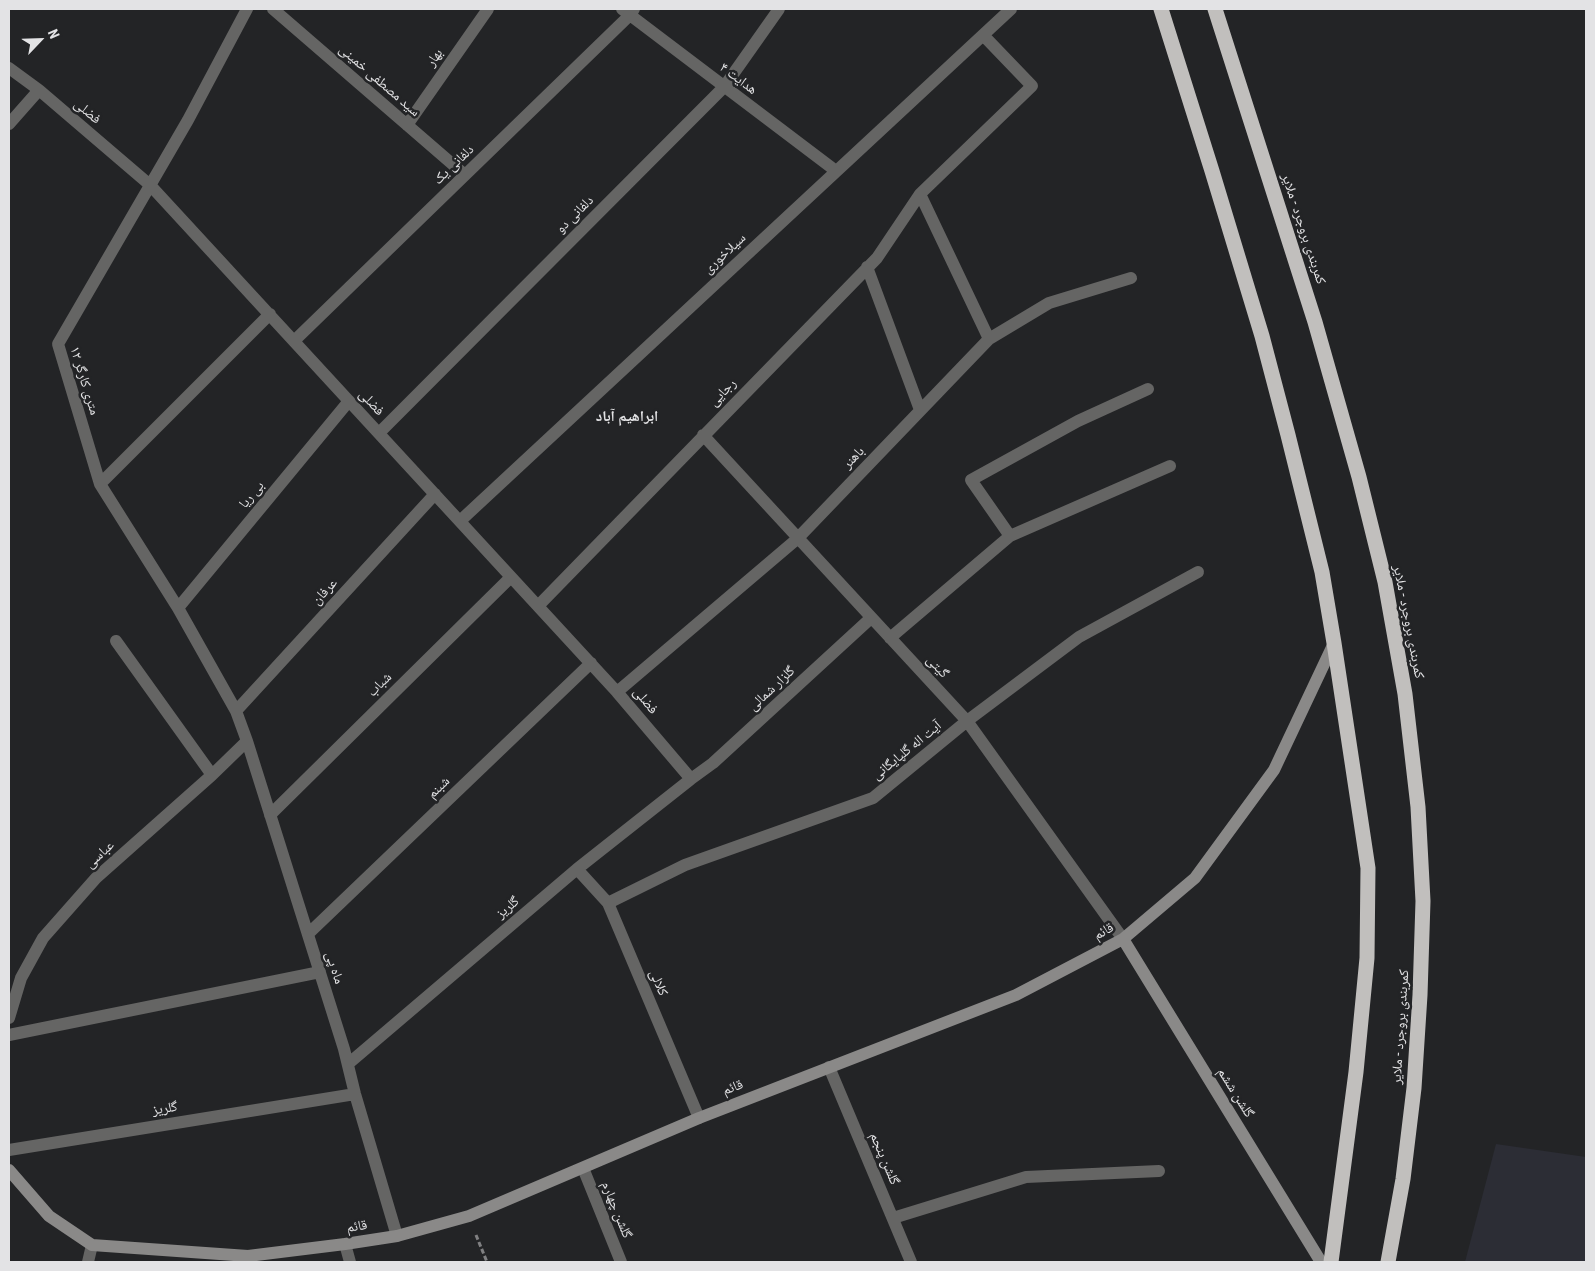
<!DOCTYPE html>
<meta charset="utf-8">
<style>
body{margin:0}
#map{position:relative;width:1595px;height:1271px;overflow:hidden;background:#232426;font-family:"Roboto Condensed",sans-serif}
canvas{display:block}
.frame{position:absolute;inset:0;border:10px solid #e3e3e5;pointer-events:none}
.north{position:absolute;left:15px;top:15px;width:50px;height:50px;-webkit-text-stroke:4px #232426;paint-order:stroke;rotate:66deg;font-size:14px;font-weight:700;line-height:20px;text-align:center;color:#e3e3e5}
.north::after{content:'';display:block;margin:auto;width:18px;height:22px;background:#e3e3e5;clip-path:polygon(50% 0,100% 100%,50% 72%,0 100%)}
</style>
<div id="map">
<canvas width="1595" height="1271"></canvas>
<div class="frame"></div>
<div class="north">N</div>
</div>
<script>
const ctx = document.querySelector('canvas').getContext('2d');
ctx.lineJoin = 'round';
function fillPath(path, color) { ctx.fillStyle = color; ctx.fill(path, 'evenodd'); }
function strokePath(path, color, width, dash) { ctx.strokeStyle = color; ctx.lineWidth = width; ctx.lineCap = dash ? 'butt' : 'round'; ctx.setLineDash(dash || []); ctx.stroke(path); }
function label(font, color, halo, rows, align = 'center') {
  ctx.font = font + ' "Roboto Condensed","Noto Naskh Arabic",sans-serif'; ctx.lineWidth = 5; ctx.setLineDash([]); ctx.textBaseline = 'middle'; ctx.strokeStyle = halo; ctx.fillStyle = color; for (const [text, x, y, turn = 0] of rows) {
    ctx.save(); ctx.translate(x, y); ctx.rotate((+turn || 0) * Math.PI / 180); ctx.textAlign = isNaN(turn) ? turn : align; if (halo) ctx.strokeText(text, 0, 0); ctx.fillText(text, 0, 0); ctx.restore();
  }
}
fillPath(new Path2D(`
 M1496,1144L1586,1157V1262H1465Z`), '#2c2d35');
strokePath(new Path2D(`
 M476,1235L487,1262`), '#808082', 3, [5, 2.5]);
strokePath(new Path2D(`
 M247,9L188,120L58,344L100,484L178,608L236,711L247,741L344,1049L355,1094L397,1236
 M273,9L465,175
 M622,9L836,171
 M983,35L1032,86L920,194L989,339
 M9,68L39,90L150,185L617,692L691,779
 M9,124L39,90
 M407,125L488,9
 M867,267L920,410
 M294,341L630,15L634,9
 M379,433L724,87L779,9
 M703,435L967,721L1123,939
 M100,484L270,314
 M460,521L1011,9
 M1010,536L971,480L1078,421L1148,389
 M538,606L877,258L920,194
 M178,608L349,401
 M890,638L1010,536L1170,466
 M116,641L212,775
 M617,692L797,539L989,339L1049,303L1131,278
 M236,711L435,494
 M270,815L511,577
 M577,869L608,903L699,1118
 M608,903L685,865L873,798L967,721L1079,637L1198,572
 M308,934L591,663
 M9,1018L21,978L43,938L96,878L212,775L247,741
 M9,1035L320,972
 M348,1064L577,869L691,779L713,763L871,618
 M829,1067L911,1262
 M9,1150L355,1094
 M583,1168L621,1262
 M893,1218L1026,1177L1159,1171
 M345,1244L350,1262
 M88,1262L92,1245`), '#656564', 12);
strokePath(new Path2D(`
 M1123,939L1321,1262
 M9,1170L49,1216L92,1245L248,1256L345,1244L397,1236L469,1216L699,1118L1016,995L1123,939L1195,878L1274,770L1334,643`), '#8a8988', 12);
strokePath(new Path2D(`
 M1161,9L1212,171L1262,336L1288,435L1322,572L1334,643L1368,868L1367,958L1356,1072L1331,1262
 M1215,9L1315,322L1359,477L1385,582L1405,694L1418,807L1423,901L1420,995L1414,1088L1403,1179L1388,1262`), '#c1bfbd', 15);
label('14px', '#e3e3e5', '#232426', [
 ["بهار",435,58,-55],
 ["هدایت ۴",738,79,37],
 ["سید مصطفی خمینی",379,81,41],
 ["فضلی",87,112,40],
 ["دلفانی یک",454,165,-44],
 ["دلفانی دو",575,215,-45],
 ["کمربندی بروجرد - ملایر",1303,229,72],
 ["سیلاخوری",725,254,-43],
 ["۱۲ متری کارگر",84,381,73],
 ["رجایی",723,393,-46],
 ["فضلی",371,403,47],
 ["باهنر",854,458,-46],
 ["بی ریا",252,495,-50],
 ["عرفان",325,592,-47],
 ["کمربندی بروجرد - ملایر",1408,622,79],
 ["گیتی",937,667,47],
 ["شباب",380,685,-45],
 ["گلزار شمالی",772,689,-43],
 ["فضلی",645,701,50],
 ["آیت اله گلپایگانی",907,751,-39],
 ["شبنم",439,788,-44],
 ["عباسی",100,855,-42],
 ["گلریز",508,908,-40],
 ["قائم",1104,932,-29],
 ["ماه پی",334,968,72],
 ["کلالی",658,983,67],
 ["کمربندی بروجرد - ملایر",1401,1027,-86],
 ["قائم",733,1088,-21],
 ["گلشن ششم",1235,1093,58],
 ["گلریز",165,1109,-9],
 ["گلشن پنجم",884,1159,67],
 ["گلشن چهارم",616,1210,68],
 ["قائم",357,1227,-9]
]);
label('bold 15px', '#e3e3e5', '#232426', [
 ["ابراهیم آباد",627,417]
]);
</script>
